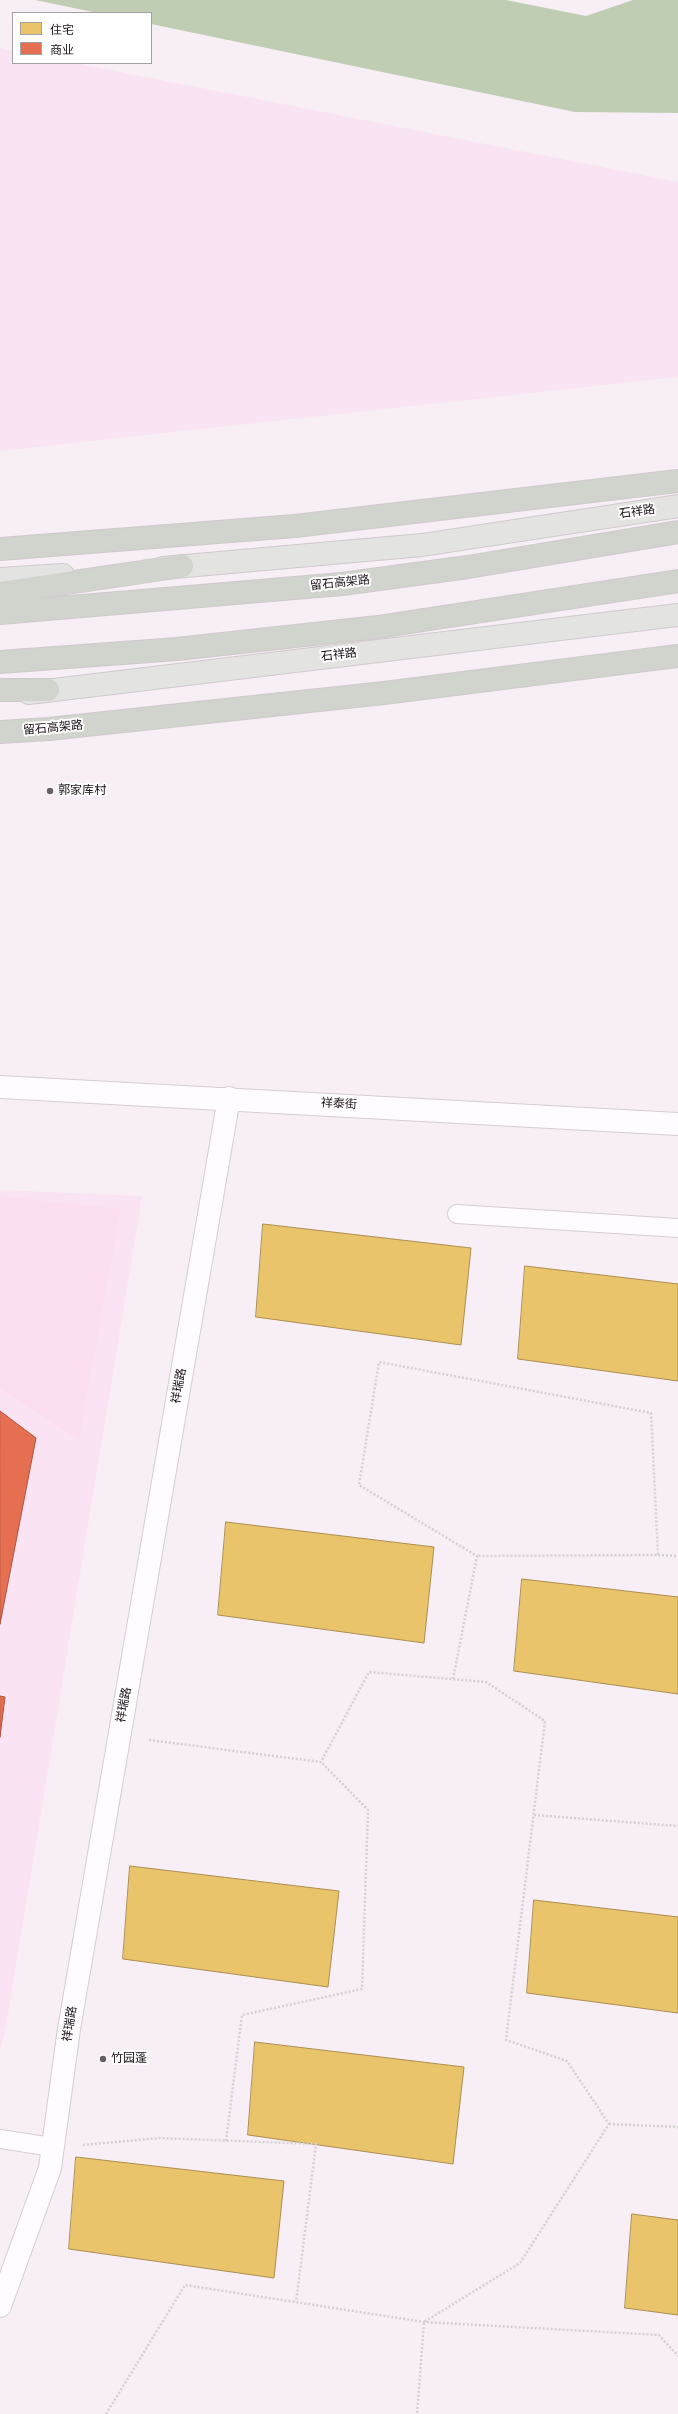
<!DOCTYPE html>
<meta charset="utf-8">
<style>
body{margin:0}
#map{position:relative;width:678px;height:2414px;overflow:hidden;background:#f8eef5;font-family:"Libre Baskerville","Noto Sans SC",serif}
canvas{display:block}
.legend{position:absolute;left:12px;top:12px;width:140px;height:52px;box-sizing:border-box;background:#fff;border:1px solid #a4a0a3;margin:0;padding:5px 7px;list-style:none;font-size:12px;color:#1c1118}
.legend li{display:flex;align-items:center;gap:8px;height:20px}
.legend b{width:20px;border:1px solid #a4a0a3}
</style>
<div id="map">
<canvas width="678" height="2414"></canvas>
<ul class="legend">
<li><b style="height:11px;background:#e9c46a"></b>住宅</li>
<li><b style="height:11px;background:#e76f51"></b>商业</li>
</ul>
</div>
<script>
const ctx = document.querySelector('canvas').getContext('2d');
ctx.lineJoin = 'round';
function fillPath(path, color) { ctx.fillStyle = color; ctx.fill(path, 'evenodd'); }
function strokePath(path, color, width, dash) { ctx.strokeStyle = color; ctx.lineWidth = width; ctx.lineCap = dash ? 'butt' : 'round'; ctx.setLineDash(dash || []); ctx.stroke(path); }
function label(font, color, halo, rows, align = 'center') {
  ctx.font = font + ' "Libre Baskerville","Noto Sans SC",serif'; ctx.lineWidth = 4; ctx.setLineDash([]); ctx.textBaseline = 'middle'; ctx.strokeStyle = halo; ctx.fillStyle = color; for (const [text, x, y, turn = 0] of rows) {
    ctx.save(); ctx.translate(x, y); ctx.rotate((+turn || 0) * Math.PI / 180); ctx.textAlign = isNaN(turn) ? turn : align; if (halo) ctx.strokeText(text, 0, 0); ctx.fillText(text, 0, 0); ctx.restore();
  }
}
fillPath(new Path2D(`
 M0,48L13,51V63H75L678,182V377L0,451Z
 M0,1190L142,1196L6,2026L0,2052Z`), '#fae4f3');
fillPath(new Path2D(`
 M0,1196L121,1209L79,1440L0,1389Z`), '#fbdff1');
fillPath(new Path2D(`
 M35,0H506L586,16L633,0H678V113L575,112L151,24V13H98Z`), '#bfcdb3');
const homes = new Path2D(`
 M263,1224L471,1248L461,1345L256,1317Z
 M525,1266L678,1284V1381L518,1359Z
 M226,1522L434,1547L424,1643L218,1615Z
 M522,1579L678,1597V1694L514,1671Z
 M130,1866L339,1891L328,1987L123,1959Z
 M534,1900L678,1917V2013L527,1993Z
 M255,2042L464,2067L453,2164L248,2135Z
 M76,2157L284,2181L274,2278L69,2249Z
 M632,2214L678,2220V2315L625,2308Z`);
fillPath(homes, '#e9c46a');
strokePath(homes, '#ac8e51', 1);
const shops = new Path2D(`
 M0,1411L36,1438L0,1624Z
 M0,1696L5,1697L0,1737Z`);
fillPath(shops, '#e76f51');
strokePath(shops, '#aa5340', 1);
const lane = new Path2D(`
 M457,1214L678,1228
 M0,2139L52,2147`);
const street = new Path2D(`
 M0,2306L50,2168L69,2029L229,1098`);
const secondary = new Path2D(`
 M0,1087L678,1124`);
const primary = new Path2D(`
 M163,568L422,545L678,506
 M0,579L63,575
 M29,693L678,615`);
const highway = new Path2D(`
 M0,549L295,526L678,481
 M0,593L182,566
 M0,613L342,584L468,567L678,532
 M0,662L177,649L378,627L678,581
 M0,690H48
 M0,732L49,729L384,693L678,656`);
strokePath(lane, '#d6ccd3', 20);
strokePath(street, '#d6ccd3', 24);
strokePath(secondary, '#d6ccd3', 24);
strokePath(primary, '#cfc9cd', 24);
strokePath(highway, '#cfc9cd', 24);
strokePath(new Path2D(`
 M658,1555L678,1556
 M453,1679L477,1556L359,1485L379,1362L651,1413L658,1555L477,1556
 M149,1740L321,1762L369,1672L486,1682L545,1721L506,2040L567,2061L609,2124L520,2263L424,2322L417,2414
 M534,1815L678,1826
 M609,2124L678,2127
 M226,2141L242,2015L362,1989L368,1810L321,1762
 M83,2145L159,2138L316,2144L296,2302
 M106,2414L185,2285L424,2322L659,2335L678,2356`), '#d3d0d1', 2.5, [2, 2]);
strokePath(lane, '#fefcfe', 18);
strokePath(street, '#fefcfe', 22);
strokePath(secondary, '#fefcfe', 22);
strokePath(primary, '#e3e4e1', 22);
strokePath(highway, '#d0d4cc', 22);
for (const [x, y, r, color] of [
 [50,791,4,"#695e65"],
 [103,2059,4,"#695e65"]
]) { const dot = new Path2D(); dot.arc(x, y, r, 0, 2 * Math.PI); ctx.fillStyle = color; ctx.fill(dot); strokePath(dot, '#fff', 1.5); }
label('12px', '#1c1118', '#fff', [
 ["石祥路",637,512,-8],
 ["留石高架路",340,583,-6],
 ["石祥路",339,655,-7],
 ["留石高架路",53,728,-5],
 ["祥泰街",339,1104,3],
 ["祥瑞路",179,1386,-80],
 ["祥瑞路",124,1705,-80],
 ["祥瑞路",70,2024,-81]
]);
label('12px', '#1c1118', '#fff', [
 ["郭家库村",58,791],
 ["竹园蓬",111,2059]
], 'left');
</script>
